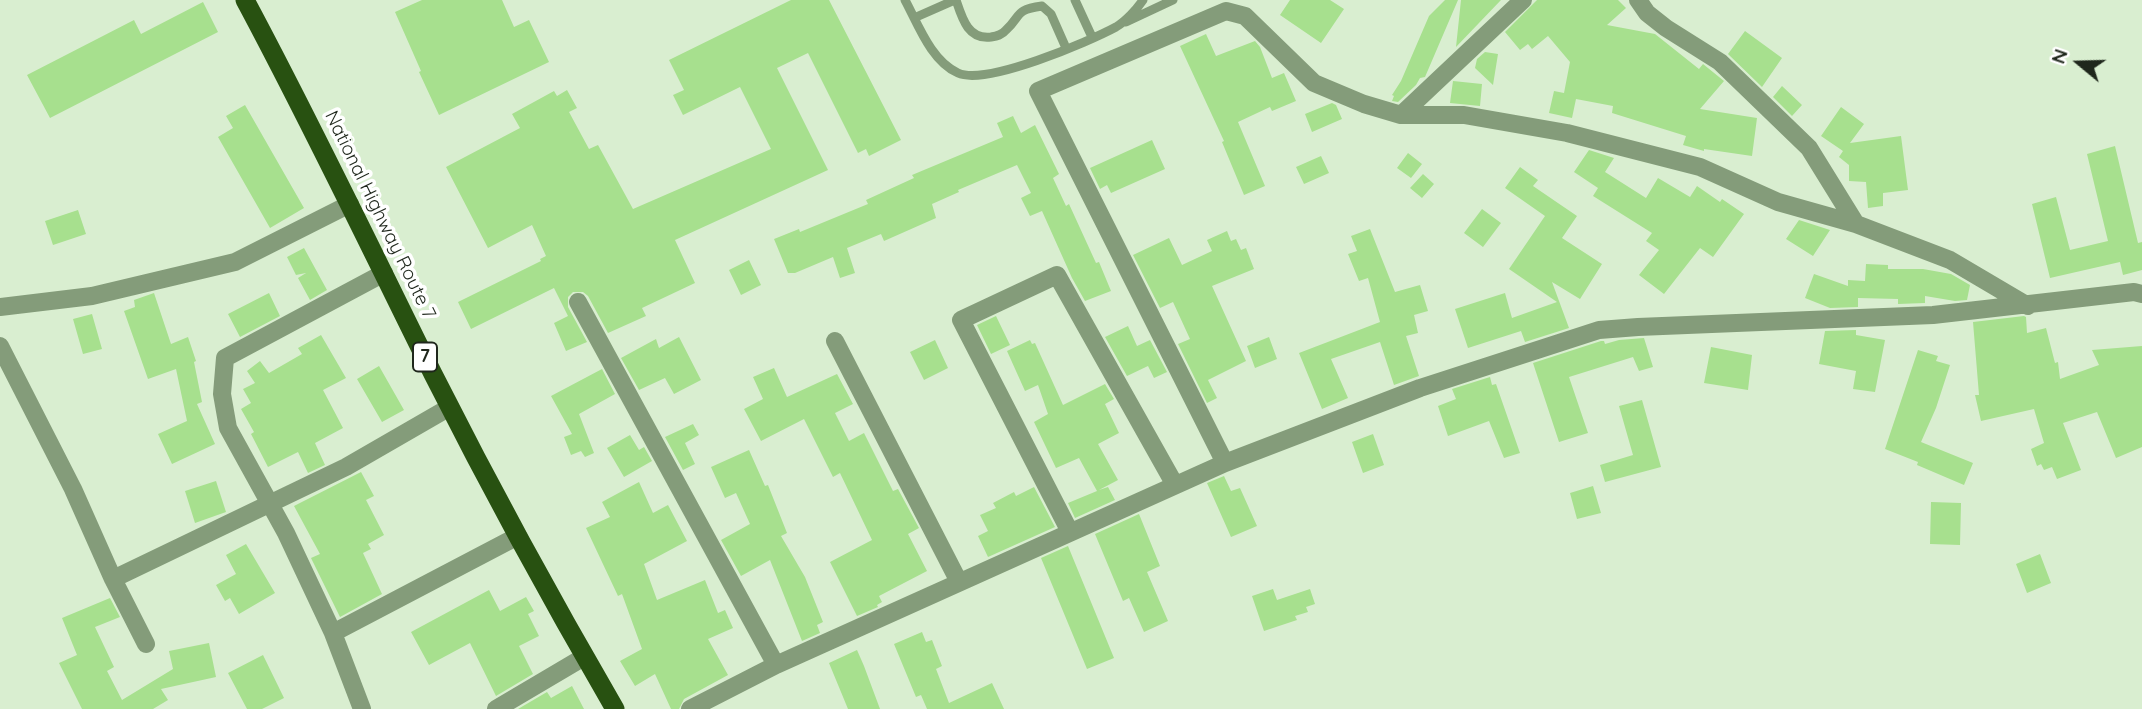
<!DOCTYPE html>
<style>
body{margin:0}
#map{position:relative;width:2142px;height:709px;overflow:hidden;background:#d9eed0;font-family:Quicksand,sans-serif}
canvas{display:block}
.north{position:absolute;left:2044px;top:28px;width:70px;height:70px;-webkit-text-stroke:5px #fff;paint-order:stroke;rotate:289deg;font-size:19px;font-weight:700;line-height:28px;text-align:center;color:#1f271c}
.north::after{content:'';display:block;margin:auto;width:24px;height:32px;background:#1f271c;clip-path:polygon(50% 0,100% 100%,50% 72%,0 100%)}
</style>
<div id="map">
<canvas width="2142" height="709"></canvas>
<div class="north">N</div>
</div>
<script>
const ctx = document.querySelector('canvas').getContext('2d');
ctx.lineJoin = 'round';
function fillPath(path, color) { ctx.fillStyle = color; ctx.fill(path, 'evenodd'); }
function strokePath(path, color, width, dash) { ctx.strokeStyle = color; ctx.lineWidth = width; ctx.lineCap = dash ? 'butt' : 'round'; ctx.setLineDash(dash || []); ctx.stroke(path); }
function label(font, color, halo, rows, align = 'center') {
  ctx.font = font + ' Quicksand,sans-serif'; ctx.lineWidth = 7; ctx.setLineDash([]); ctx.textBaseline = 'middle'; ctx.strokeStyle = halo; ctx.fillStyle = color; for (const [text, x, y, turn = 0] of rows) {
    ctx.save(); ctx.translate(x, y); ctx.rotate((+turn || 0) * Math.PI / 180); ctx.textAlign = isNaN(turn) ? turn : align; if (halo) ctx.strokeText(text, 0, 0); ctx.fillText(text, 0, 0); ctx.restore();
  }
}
fillPath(new Path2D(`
 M422,0H502L514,27L529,20L549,62L439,115L419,72L421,71L395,12Z
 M791,0H829L901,140L869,156L866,149L858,153L808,53L777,68L828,170L675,240L695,283L642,308L646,316L608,333L588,296L583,292H573L568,297V307L587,342L566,351L554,323L568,316L554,288L471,329L458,302L541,261L540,259L546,256L532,225L488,248L446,167L520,128L512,114L554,91L557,96L567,90L577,108L569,112L589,149L598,145L633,209L771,149L740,87L683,115L673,95L684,90L669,60Z
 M1290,0H1330L1344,9L1321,43L1280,15Z
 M1445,0H1458L1425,77L1420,78L1416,85L1398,102L1392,101L1394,96L1392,95L1401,81L1429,16Z
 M1461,0H1501L1456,47Z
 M1537,0H1618L1626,8L1607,25L1655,34L1699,69L1703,64L1724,81L1700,109L1757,118L1752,156L1704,149V151L1683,145L1686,136L1612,113L1613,106L1576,99L1572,118L1549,113L1554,91L1564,93L1570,62L1548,36L1532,49L1528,44L1520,50L1505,32Z
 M203,2L218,32L50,118L27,75L134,20L141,34Z
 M1745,31L1782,58L1762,87L1728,54Z
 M1206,34L1216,56L1255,41L1260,47L1272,78L1284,73L1296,101L1272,111L1270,107L1238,122L1265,186L1244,195L1222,142L1224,141L1180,46Z
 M1485,52L1498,54L1493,85L1475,68L1477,59Z
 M1453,81L1482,84L1480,106L1450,103Z
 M1782,86L1802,105L1792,116L1773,97Z
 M1332,103L1336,105L1342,119L1312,132L1305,114Z
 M245,105L304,208L270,228L218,137L233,128L226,116Z
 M1841,107L1864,124L1850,143L1901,136L1908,190L1883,193V206L1868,208L1866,182L1849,181V165L1839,157L1843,151L1821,136Z
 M1013,116L1021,133L1035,125L1059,174L1053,178L1066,206L1069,204L1096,263L1099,262L1111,291L1085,301L1072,278L1042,211L1030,216L1021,198L1031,193L1017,165L958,190L959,192L932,204L936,218L884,241L881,234L847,248L855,273L840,278L833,257L795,273H788L774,239L799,229L800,232L868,204L866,200L914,178L912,175L1003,137L997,123Z
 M1152,140L1165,169L1111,193L1107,185L1100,189L1090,168Z
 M2115,146L2138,243L2142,242V270L2123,275L2120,262L2050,278L2032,204L2056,197L2070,250L2108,241L2087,154Z
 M1589,150L1614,158L1605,172L1646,198L1658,178L1690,197L1697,186L1720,202L1722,199L1744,214L1713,257L1700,248L1664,294L1639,275L1659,250L1646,241L1652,233L1593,196L1598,188L1574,172Z
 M1408,153L1422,164L1411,178L1397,168Z
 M1321,156L1329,173L1304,184L1296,167Z
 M1520,167L1538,180L1533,186L1577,216L1562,238L1602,264L1580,299L1552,282L1569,328L1525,342L1521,331L1468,348L1455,309L1505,293L1512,318L1557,302L1509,269L1545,216L1505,188Z
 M1423,174L1434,184L1422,198L1410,188Z
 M1482,209L1501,223L1483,247L1464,233Z
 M78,210L86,234L53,245L45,221Z
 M1799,220L1830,230L1813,256L1786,239Z
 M1370,229L1395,292L1420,285L1428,311L1414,315L1418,333L1406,336L1419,376L1394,385L1380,342L1331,359L1348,398L1322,409L1299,353L1380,322L1368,278L1359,281L1348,254L1357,251L1351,236Z
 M1227,231L1231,241L1236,239L1241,250L1246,248L1254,269L1212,286L1246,361L1208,380L1217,398L1207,403L1178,344L1190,339L1173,302L1160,308L1133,255L1169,238L1182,265L1212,251L1207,240Z
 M304,248L327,290L310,300L298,278L306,273L296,275L287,257Z
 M749,260L761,285L741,295L729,270Z
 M1866,264L1888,265V269H1923L1951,274L1970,285L1967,300L1955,301L1925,296V303L1898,304V299L1858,298V307L1830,308L1805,298L1814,274L1848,286V280L1865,281Z
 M154,293L171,344L188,337L196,361L194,362L202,402L197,404L215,444L172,464L158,434L187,421L176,369L148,379L124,311L135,307L134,300Z
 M269,293L280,316L240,337L228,314Z
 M92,314L102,349L83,354L73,319Z
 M996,316L1010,345L991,354L977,325Z
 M2024,316L2026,317L2027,333L2046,328L2055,363L2058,362L2060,379L2099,365L2092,350L2142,346V447L2116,458L2097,412L2063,423L2081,470L2057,479L2052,467L2044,470L2041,464L2037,466L2031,449L2044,443L2034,409L1981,421L1975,395H1979L1973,322Z
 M1128,326L1137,346L1150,340L1167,372L1154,378L1148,366L1127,376L1105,337Z
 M1856,330V335L1885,340L1875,392L1853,389L1856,371L1819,364L1825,331Z
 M321,335L346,378L323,390L343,428L315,443L325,465L308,473L298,452L268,467L251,434L254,432L241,409L251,403L243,389L255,383L247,371L260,361L269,373L302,354L298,348Z
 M679,337L701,380L674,394L665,378L639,390L621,358L656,339L659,348Z
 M1269,337L1277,359L1255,368L1247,346Z
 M1644,338L1653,367L1639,371L1633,357L1569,377L1588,433L1559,442L1533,363L1601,341H1604L1605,344L1619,340Z
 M935,340L948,368L924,380L910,352Z
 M1030,340L1032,344L1035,343L1063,405L1105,384L1114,399L1105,404L1119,433L1098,444L1118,480L1099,490L1108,487L1115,500L1075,518L1068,503L1097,491L1079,458L1056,468L1034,422L1048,414L1038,385L1025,391L1007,351Z
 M1711,347L1752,355L1748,390L1704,383Z
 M1918,350L1938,356L1936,361L1950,365L1936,408L1921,442L1973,463L1964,485L1917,465L1918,462L1885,449Z
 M379,366L404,410L382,422L357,379Z
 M774,368L787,397L837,374L853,404L835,413L849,441L864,433L893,491L898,489L919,528L908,534L927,571L879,596L882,602L877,605L878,607L857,616L830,562L872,540L840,473L833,477L804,419L761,441L744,409L763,399L753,377Z
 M602,369L615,394L579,414L594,453L585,457L581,451L571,455L564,437L572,434L551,396Z
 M1490,377L1492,385L1496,384L1520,453L1504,458L1489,421L1448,436L1438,406L1456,399L1452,389Z
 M1642,400L1661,467L1605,482L1600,465L1633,455L1619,406Z
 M693,424L699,435L685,443L695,464L683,470L665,437Z
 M1373,434L1384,465L1363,473L1352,442Z
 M630,435L639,450L644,447L652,461L624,477L607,448Z
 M749,450L765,486L768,485L787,533L781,536L805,577L823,622L817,625L820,633L802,641L770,560L741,576L721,540L750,524L736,493L725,498L711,467Z
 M361,472L374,496L366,500L384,535L368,544L371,549L363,553L382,594L340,617L311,558L320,554L294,506Z
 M1224,476L1231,491L1240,488L1257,526L1231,537L1207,483Z
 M216,481L226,512L195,523L185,491Z
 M639,482L653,513L668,505L687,541L644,564L657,600L705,580L718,613L725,610L733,628L708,639L728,675L684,699L679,709H671L655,674L635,686L620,661L642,649L622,594L618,596L586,528L610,517L602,502Z
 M1593,486L1601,513L1577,519L1570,493Z
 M1034,487L1055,527L988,557L978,536L988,531L980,515L996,508L993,503L1014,492L1016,496Z
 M1931,502L1961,503L1960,545L1930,544Z
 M1139,514L1160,566L1147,572L1168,621L1144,632L1129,598L1123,601L1095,534Z
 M246,544L275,593L239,614L230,598L225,601L216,585L236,574L226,555Z
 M1068,546L1114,658L1087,669L1041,558Z
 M2040,554L2051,583L2027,593L2016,564Z
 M1273,589L1277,600L1310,589L1315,604L1306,607L1308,612L1295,616L1297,620L1264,631L1252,596Z
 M489,590L500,611L526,597L534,611L528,614L539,636L519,646L533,674L496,696L470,643L429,665L411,632Z
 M110,598L120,617L95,627L114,667L107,671L122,700L173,669L169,651L209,643L216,677L161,689L168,700L153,709H82L59,663L77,655L62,618Z
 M922,632L926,642L932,640L942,666L936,669L949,703L992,683L1004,709H927L921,695L916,697L894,644Z
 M857,650L864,666L880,709H848L829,663Z
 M263,655L284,698L262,709H247L228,673Z
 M572,686L584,709H518L547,692L551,698Z`), '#a7e08e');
strokePath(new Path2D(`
 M905,0C918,24 931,61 958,73C986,86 1088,42 1116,27C1126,21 1137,9 1143,0
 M956,0C962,18 968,40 991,37C997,36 1002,35 1006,30C1022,15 1014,10 1042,6L1051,14L1066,48
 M1075,0L1092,37
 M914,18L955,0
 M1126,22L1173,0`), '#849c7a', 9);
strokePath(new Path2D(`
 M1638,0L1647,13L1666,28L1720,62L1809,148L1856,224
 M1401,115L1523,0
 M578,302L776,665
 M0,307L92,296L235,262L350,204
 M835,341L959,582
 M0,346L73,489L113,579L146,644
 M1225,463L1038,91L1226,11L1245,16L1314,83L1364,104L1401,115H1464L1567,133L1700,167L1778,202L1856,224L1950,260L2028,306
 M1070,532L961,320L1057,275L1175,485
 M113,579L346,467L450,407
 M333,633L286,533L228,428L222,394L225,358L384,273
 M362,709L333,633L518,536
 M496,709L584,657
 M690,709L776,665L1225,463L1420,388L1599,330L1638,327L1933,315L2134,292L2142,294`), '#849c7a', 18);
strokePath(new Path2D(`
 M245,0C311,123 371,249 433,374C490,487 551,599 615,709`), '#285111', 19);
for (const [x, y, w] of [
 [425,357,24]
]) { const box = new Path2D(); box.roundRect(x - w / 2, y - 14.5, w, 29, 5); ctx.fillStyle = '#fff'; ctx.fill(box); strokePath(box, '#1f271c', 2); }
label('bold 18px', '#1f271c', null, [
 ["7",425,357]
]);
label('19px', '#1f271c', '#fff', [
 ["National Highway Route 7",380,215,64]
]);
</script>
